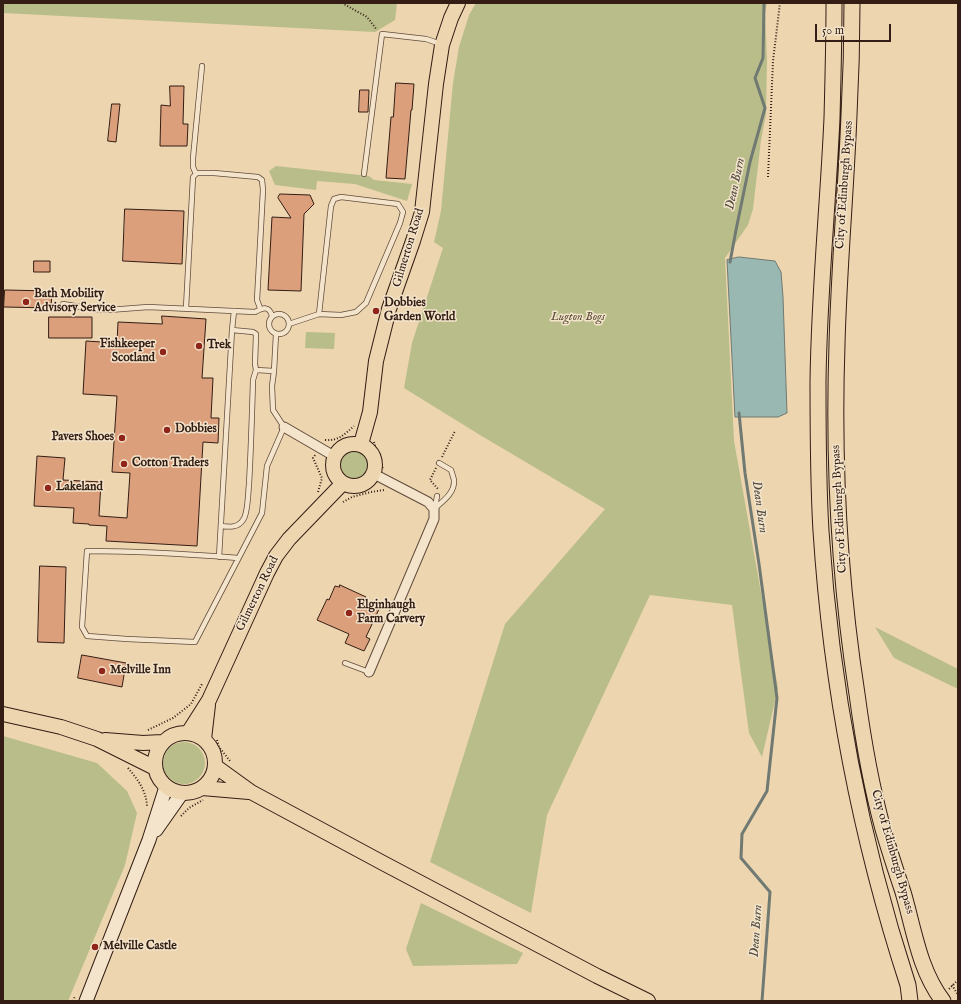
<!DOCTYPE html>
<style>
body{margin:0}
#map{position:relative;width:961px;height:1004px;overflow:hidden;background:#ecd5af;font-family:"IM FELL English",serif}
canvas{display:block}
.frame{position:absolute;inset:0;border:4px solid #331d14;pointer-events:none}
.scale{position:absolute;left:815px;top:24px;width:76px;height:18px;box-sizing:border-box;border:2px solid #331d14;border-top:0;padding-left:5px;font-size:12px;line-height:14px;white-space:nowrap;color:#331d14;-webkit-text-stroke:3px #f3e4cb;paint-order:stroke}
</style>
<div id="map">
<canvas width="961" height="1004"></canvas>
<div class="frame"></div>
<div class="scale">50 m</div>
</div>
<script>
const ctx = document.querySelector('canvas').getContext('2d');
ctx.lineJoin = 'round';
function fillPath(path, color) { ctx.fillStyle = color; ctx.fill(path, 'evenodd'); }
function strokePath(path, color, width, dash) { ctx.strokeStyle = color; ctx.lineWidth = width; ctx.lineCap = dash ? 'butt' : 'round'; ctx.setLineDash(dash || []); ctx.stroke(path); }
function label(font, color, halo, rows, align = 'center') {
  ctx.font = font + ' "IM FELL English",serif'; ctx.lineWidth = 3; ctx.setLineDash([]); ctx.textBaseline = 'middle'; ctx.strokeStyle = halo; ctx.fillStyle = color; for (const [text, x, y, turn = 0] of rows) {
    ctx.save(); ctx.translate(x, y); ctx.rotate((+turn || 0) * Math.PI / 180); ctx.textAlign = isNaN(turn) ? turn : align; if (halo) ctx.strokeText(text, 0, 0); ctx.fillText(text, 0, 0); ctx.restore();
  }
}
fillPath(new Path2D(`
 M3,3H397L395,20L375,32L3,13Z
 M476,3H767L765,13L767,59L766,114L761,140L753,209L748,225L725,258L734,441L778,688L762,757L749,733L732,605L650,595L547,815L531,913L430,862L505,624L605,509L480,435L404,388L412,343L443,248L434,242L441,211L453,83L459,47L469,15Z
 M276,166L369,176L374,180L412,184L407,201L355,184L317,181L316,190L275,185L269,171Z
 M306,332L335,333L334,349L305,348Z
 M339 465a15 15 0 1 1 30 0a15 15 0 1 1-30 0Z
 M875,627L958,669V689L894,658Z
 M3,736L97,763L127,791L137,813L125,865L68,1001H3Z
 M163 763a21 21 0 1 1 42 0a21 21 0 1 1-42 0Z
 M421,903L523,953L517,964L413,966L406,949Z`), '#b9bd8a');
const water = new Path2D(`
 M739,257L775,261L781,272L783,297L787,413L778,417H735L727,260Z`);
fillPath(water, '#99b8b1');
strokePath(water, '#707a72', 1);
strokePath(new Path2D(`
 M730,262L736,230L750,162L765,108L755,78L763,58L764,3
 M739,413L745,473L759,564L777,698L767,791L742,834L741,858L770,892L762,1001`), '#707a72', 3);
const building = new Path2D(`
 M396,83L414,84L412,110H411L405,179L386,178L391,117H393Z
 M170,86H184L183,124H188L187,146H160L161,105L170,106Z
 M360,90H369L368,112H359Z
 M112,104H120L116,142L108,141Z
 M280,194L310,195L314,204L304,214L301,291L268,290L272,217L291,218L278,198Z
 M125,209L184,211L182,264L123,261Z
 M34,261H50V272H34Z
 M5,290L52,291L51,308L4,307Z
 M162,316L206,319L202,378H213L211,418H219L218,443L203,442L197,546L106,541L107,526L89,525V524L73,523L74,508L34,506L37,456L65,458L63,480L101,482L99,516L127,518L130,473L112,472L117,396L83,394L86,341L117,343L118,322L162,324Z
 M49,317H92V338H49Z
 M40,566L66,567L64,643L38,642Z
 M340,585L366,597L365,600L380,607L366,637L370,639L364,651L345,643L349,634L317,620L327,599L329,600L335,586L339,587Z
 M82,655L126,663L122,687L78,678Z`);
fillPath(building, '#dc9f7c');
strokePath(building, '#331d14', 1);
const service = new Path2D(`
 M196,174L193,167V158L202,66
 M364,174L382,34L426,39L441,44
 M63,304L93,309L109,310L148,307L255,312C263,308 269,305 272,316
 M186,308L193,177L197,173H214L258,177L262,180L263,190L257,300L260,308L261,309
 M269 324a10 10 0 1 1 20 0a10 10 0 1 1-20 0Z
 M289,324L319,314L341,315L356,312L366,303L400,223L403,212L398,204L341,197L334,199L331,206L319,314
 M232,330L253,332L256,334L255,364L256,370
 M274,371L276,334
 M435,508L437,496
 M434,509C443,501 455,493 454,480C453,476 452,473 451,470L439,463
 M221,526C229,527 238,528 243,520C248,514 248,493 249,484C251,450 252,415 253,380L256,370L274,371L272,386L273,410L284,427L267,466L262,513L195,642L127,639L87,636L82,627L87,551C137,551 188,554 238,558
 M219,557L232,330L234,311
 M345,663L369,672`);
const minor = new Path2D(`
 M284,427L334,456
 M369,672L434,519V509L428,502L374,474`);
const secondary = new Path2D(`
 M156,830L182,793
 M86,1001L149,840L166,787`);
const primary = new Path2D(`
 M333 465a21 21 0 1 1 42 0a21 21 0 1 1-42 0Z
 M361,444L370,412L376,361L389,309L413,241L422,212L436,84L442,45L451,18L458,3
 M3,714L61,727L97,739L155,768
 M155 763a30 30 0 1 1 60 0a30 30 0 1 1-60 0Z
 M188,733L209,700L267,573L276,556L289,539L343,483
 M204,739L208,705
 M105,740L143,743L162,742
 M215,766L251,792L383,863L597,976L648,1001
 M202,788L249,792`);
const trunk = new Path2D(`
 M834,3C834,41 833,79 832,118C828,206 819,293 818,382C818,431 818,481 821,531C831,685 860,838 908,985L910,1001
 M852,3C852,40 851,78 849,115C846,191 839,267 837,344C833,461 839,578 857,694C863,739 871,785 883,829C889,850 896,871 903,892C914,929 919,970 943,1001`);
strokePath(service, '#614b3b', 6);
strokePath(minor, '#614b3b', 11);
strokePath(secondary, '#331d14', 15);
strokePath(primary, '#331d14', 16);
strokePath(trunk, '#331d14', 17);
strokePath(new Path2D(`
 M342,3L367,17L377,30
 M768,177L773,61L780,3
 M325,440C338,441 344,435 354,426
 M374,442L380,462L383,468
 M315,455L313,458L322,478L318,492
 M442,457L455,431
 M436,468L430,480L438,489
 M343,502L352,497L371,492L384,490
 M148,730L173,718L191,704L202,684
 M217,740L219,747L230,761
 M128,768C138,780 146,790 147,806
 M181,816L189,808L203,800
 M952,985L958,995
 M949,989L958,980
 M73,1001L75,996`), '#331d14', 2, [1, 2]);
strokePath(service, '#f3e4cb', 4.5);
strokePath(minor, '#f3e4cb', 9);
strokePath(secondary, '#f3e4cb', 13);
strokePath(primary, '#ecd5af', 14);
strokePath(trunk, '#ecd5af', 15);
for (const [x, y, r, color] of [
 [26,302,4,"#8f2418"],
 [376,311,4,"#8f2418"],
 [199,346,4,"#8f2418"],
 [163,352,4,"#8f2418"],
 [167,430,4,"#8f2418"],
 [122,438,4,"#8f2418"],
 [124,464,4,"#8f2418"],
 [48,488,4,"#8f2418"],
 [349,613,4,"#8f2418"],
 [102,671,4,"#8f2418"],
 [95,947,4,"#8f2418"]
]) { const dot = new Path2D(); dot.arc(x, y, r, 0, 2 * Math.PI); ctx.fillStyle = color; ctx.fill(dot); strokePath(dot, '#f3e4cb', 1.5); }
label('12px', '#331d14', '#f3e4cb', [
 ["City of Edinburgh Bypass",845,185,-86],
 ["Gilmerton Road",409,248,-73],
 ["City of Edinburgh Bypass",840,509,-93],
 ["Gilmerton Road",258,594,-64],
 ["City of Edinburgh Bypass",892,852,74]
]);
label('bold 12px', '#331d14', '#f3e4cb', [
 ["Bath Mobility",34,295],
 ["Advisory Service",34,309],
 ["Dobbies",384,304],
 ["Garden World",384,318],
 ["Fishkeeper",155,345,"right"],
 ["Scotland",155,359,"right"],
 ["Trek",207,346],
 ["Dobbies",175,430],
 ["Pavers Shoes",114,438,"right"],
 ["Cotton Traders",132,464],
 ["Lakeland",56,488],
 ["Elginhaugh",357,606],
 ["Farm Carvery",357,620],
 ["Melville Inn",110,671],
 ["Melville Castle",103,947]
], 'left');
label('italic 12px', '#5b4d37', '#f3e4cb', [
 ["Lugton Bogs",578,318]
]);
label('italic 13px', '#524c43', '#f3e4cb', [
 ["Dean Burn",736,184,-78],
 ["Dean Burn",759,507,82],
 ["Dean Burn",757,931,-86]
]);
</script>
